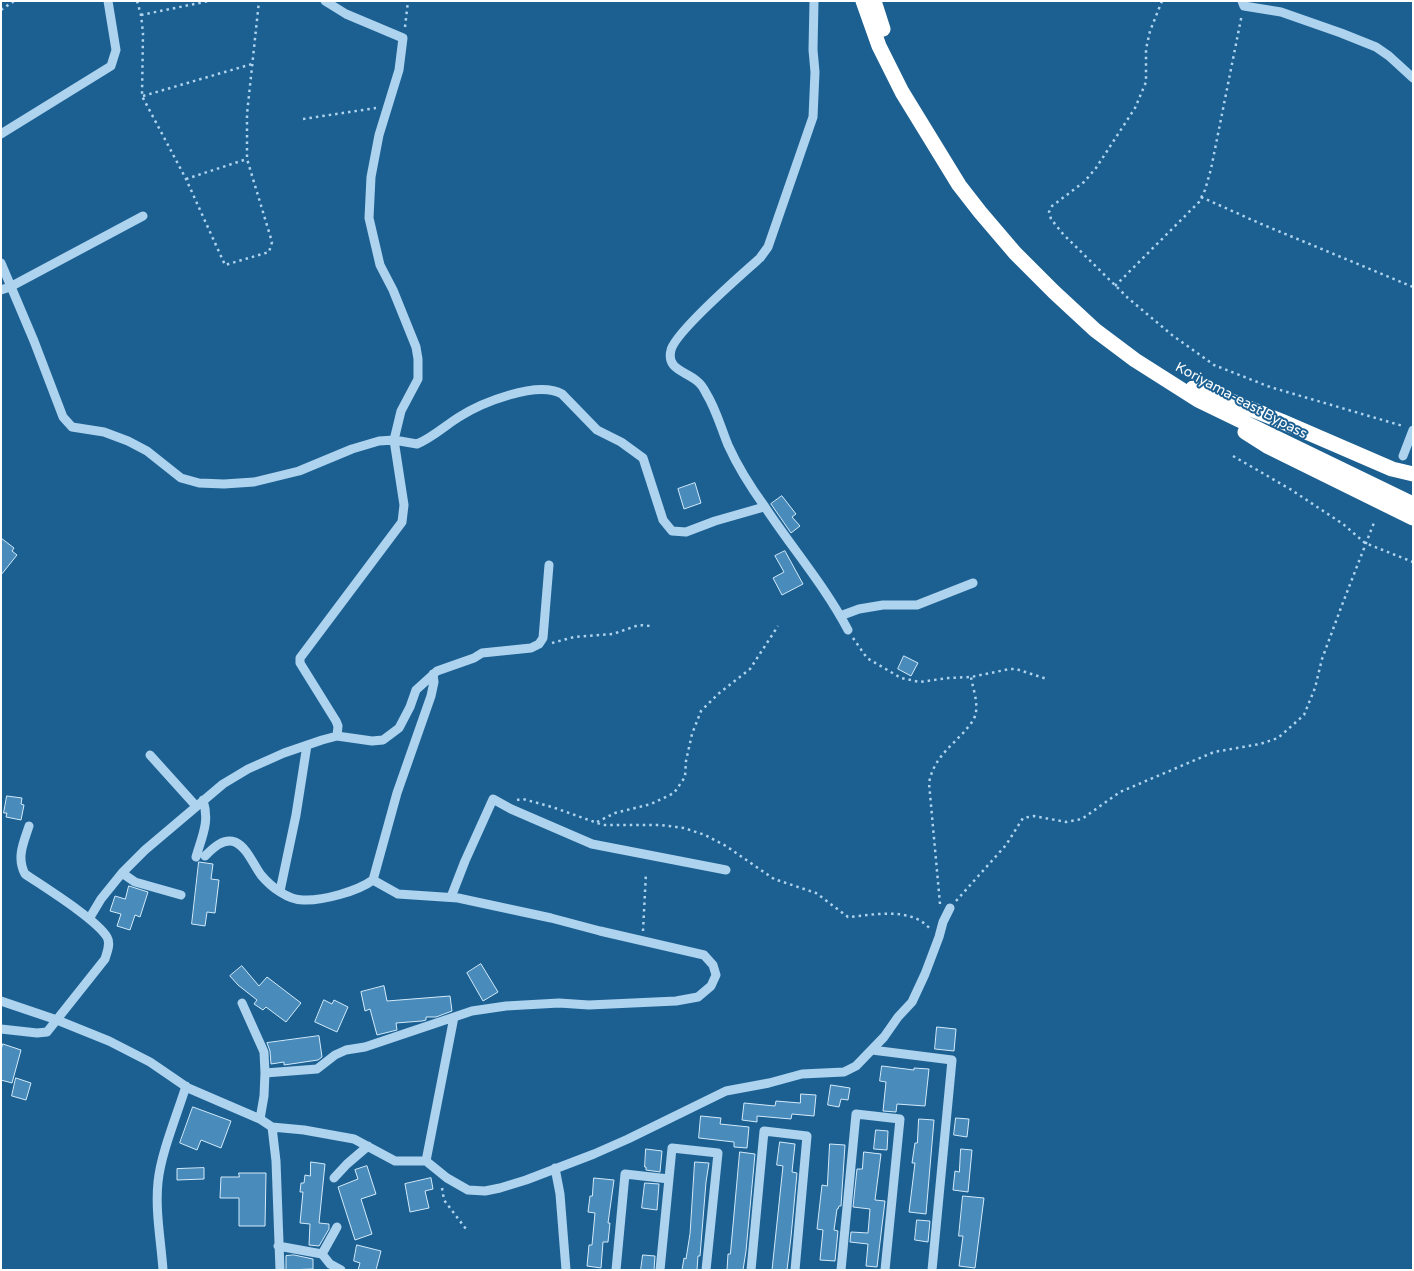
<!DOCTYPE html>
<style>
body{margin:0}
#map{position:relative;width:1414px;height:1271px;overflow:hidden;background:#1c6092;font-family:"Varela Round",sans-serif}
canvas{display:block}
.frame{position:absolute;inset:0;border:2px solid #fff;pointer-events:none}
</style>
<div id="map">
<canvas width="1414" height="1271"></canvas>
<div class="frame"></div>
</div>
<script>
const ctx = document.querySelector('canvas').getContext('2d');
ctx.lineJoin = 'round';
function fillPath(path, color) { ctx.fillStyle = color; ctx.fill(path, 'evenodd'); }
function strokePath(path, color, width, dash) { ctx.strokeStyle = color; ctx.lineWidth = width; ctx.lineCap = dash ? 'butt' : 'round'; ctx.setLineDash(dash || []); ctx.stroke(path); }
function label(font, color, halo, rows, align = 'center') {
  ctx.font = font + ' "Varela Round",sans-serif'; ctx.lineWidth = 4; ctx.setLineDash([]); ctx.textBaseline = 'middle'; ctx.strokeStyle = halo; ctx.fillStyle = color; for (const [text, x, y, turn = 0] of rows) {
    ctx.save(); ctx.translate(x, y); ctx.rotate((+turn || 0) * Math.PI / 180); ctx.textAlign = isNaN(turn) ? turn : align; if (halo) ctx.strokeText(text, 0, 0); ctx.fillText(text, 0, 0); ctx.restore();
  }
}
const building = new Path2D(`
 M695,483L701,503L684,509L678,489Z
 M782,496L796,514L792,517L800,526L791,533L771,504Z
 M1,538L14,548L12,551L17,555L1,575Z
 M785,551L803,584L782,595L773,578L784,572L775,556Z
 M904,656L918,663L911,676L898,669Z
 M7,796L22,798L21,804L24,805L21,820L6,817L7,813H4Z
 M199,862L213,864L211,879L219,880L215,913L207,912L205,926L192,924Z
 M129,886L148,892L140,917L135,915L130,930L117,926L121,914L110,911L115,896L125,899Z
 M481,964L498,992L483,1001L467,973Z
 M242,966L259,986L267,977L301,1003L286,1022L266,1007L263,1010L254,1004L257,1000L238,985L230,976Z
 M384,986L387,1001L450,996L452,1011L436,1017H426V1020L422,1021L396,1023L397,1030L377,1035L370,1009L365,1011L361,992Z
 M324,1000L332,1004L334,1000L348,1007L337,1032L315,1022Z
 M937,1027L956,1029L954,1051L935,1049Z
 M319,1036L322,1057L318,1060L284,1065V1062L271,1064L270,1051L267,1043Z
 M3,1044L21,1050L12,1083L1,1080V1050Z
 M882,1066L914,1070V1068L929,1069L925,1106L897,1104L896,1112L883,1111L886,1082L880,1081Z
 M16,1078L31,1083L26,1100L12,1096Z
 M831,1085L850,1088L848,1100L841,1099L839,1107L828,1105Z
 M801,1094L816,1095L814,1116L792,1114L791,1119L757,1116V1122L742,1120L744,1103L775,1106L776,1101L800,1103Z
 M193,1107L231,1121L221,1148L201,1140L197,1150L180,1143Z
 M701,1116L721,1118L720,1124L749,1127L747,1148L734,1147V1142L699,1138Z
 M956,1118L969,1119L967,1137L954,1135Z
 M919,1119L934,1120L926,1214L909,1212L915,1163H912L915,1143H917Z
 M876,1130L888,1131L887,1150L874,1149Z
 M780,1142L795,1144L792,1172L797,1173L791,1237L787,1270H772L783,1166L777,1165Z
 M830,1144L845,1145L841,1206H839L838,1209H837L834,1230L838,1231L835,1261L820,1260L823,1230L817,1229L822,1185L827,1186Z
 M646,1149L662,1151L660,1172L646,1170V1167H645Z
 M961,1149L972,1150L968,1192L953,1190L955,1171L959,1172Z
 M740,1152L755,1154L746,1251L743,1270H727L728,1254H730Z
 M864,1152L881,1154L875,1200L885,1201L877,1267L866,1266L868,1244L850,1242L851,1232L868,1233L870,1209L853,1207L857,1169H862Z
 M311,1162L325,1164L319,1223L329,1224V1229L319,1246L309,1245L310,1224L300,1223L303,1192H300L301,1183H304L305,1175L310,1176Z
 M695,1162L709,1163L706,1182L700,1256H698L697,1270H682L684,1258L686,1259L690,1234Z
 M367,1166L376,1194L361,1199L372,1234L355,1240L338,1187L358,1179L355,1170Z
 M204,1168V1179L177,1180V1169Z
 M239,1173H266L265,1226H239V1198H220L221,1177H239Z
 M431,1178L433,1189L425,1191L429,1208L410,1212L405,1184Z
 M594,1178L614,1180L608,1223H610L608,1242H603L601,1268L587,1266L589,1245H592L595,1213L588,1212L590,1196H592Z
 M645,1183L659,1184L657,1210L642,1208Z
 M963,1196L984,1198L975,1268L959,1266L963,1236H959Z
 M917,1220L930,1221L928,1242L915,1240Z
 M357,1245L381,1251L376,1270H358L360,1263L354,1261Z
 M294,1255L313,1259V1269L286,1270V1256Z
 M643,1255L655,1256L654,1270H641Z`);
fillPath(building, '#498bbb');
strokePath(building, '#d3eafa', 1);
strokePath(new Path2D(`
 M137,1L141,15L143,33L142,96L186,179L225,265L269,252L272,242L247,159V114L259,1
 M1162,1L1150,31L1146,49V82L1135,108L1096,168L1084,182L1052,206L1049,212L1051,219L1063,234L1128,298L1172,335L1214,365L1270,387L1403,426
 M1,10L14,1
 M141,15L209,1
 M405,27L408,1
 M143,96L252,64
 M303,119L376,108
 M186,179L247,159
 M1201,197L1259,223L1413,287
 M1115,286L1199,202L1205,190L1211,169L1242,14
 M1233,456L1290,489L1343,524L1365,543L1413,562
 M853,638L867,658L901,678L920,682L948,678L971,677L1010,669H1016L1047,679
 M552,643L574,637L613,634L639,625L651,626
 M517,800L523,799L552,807L603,825H661L684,828L705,835L726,846L774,879L816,893L848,917C874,915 912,906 931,930
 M597,822L615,813L651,804L674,793L685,777L686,761L692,734L701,711L718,694L750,669L778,626
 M956,901L1006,845L1023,818L1034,816L1066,822L1082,819L1120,792L1214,752L1260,744L1278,738L1304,715L1315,688L1322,659L1342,605L1375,520
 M940,904L929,783C933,760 949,748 964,732C968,727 973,722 975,716C979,704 973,689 971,677
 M643,931L646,873
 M442,1188L444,1200L466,1229`), '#add3ef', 2.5, [2.5, 4]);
strokePath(new Path2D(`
 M814,1L813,50L815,72L813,117L768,247L760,258C743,273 675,332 671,350C666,370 686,371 697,381C701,384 704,389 706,393C716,409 721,428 728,445C737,465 752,489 765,507C792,548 825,586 848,630
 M1242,1L1244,6L1281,12L1341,33L1376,47L1389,56L1413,78
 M1,134L111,66L116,50L108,1
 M1,263L34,341L63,417L72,427L104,432L128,441L147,451L181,478L199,483L224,484L254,482L299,471L352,449L379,441L394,440L401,411L418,379V359L416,347L393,290L380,265L369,218L371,177L379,135L399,70L403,38L346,14L325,1
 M1,290L10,287L143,216
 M1403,456L1413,430
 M840,616L859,609L883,605H917L973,583
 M337,736L338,726L336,721L300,663V658L402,522L404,505L394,440L417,444C432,438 446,425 459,417C481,403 537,380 562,394L597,430L621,442L643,458L663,520L672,531L686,532L715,521L764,507
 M150,755L196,806
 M205,856C213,848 223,838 235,842C247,847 254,866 261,875C271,887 288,900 303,900C323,901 358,891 373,880L398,894L458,898L551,918L600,931L704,955L713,965L716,975L711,986L698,997L676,1001L589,1005L559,1003L506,1006L472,1011L365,1047L346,1050L335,1055L317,1069L265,1073
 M196,857C202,836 210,822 203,800
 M122,873L135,882L181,895
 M373,880L397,793L431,696L434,682L433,674
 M280,891L296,815L307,745
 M451,897L465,861L493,799L511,809L592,844L726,870
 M89,919L101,899L122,873L145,850L223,784L248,769L284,753L322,740L337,736L372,741L383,740L399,728L410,707L416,690L437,671L474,658L482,653L531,648L539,644L543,638L549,565
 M1,1001L57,1020L109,1041L150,1062L188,1088L260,1119L272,1127L304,1130L354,1139L395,1161H426L447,1178L468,1190L485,1191L500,1188L526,1180L594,1154L628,1139L726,1091L769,1083L802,1074L844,1072L856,1066L884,1037L898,1017L912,1002L925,974L939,937L943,922L950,908
 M242,1003L264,1052L265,1073L264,1096L260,1119
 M1,1029L37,1033L47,1032L105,959C107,952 111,944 107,937C96,919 44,887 25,874C16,857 24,842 29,826
 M872,1050L952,1060L932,1270
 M272,1127L276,1161L280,1270
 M426,1161L454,1017
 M555,1168L560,1194L566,1270
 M334,1178L347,1164L368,1146
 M278,1246L322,1254L330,1264L341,1270
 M322,1254L337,1227
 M163,1270C161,1241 155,1211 158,1182C161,1153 177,1115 186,1086
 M616,1270L625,1174L669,1179
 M660,1270L672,1148L718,1153L706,1270
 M751,1270L764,1131L807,1136L795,1270
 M841,1270L856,1114L900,1119L885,1270`), '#add3ef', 9);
strokePath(new Path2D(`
 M863,1L879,46L902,92L959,185L980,212L1015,253L1054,292L1095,330L1135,360L1198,400L1413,504
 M874,1L883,29
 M1193,388L1226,399L1281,421L1392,469L1413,474
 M1245,432L1267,446L1413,518`), '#fff', 15);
label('14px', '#fff', '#1c6092', [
 ["Koriyama-east Bypass",1241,401,28]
]);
</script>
